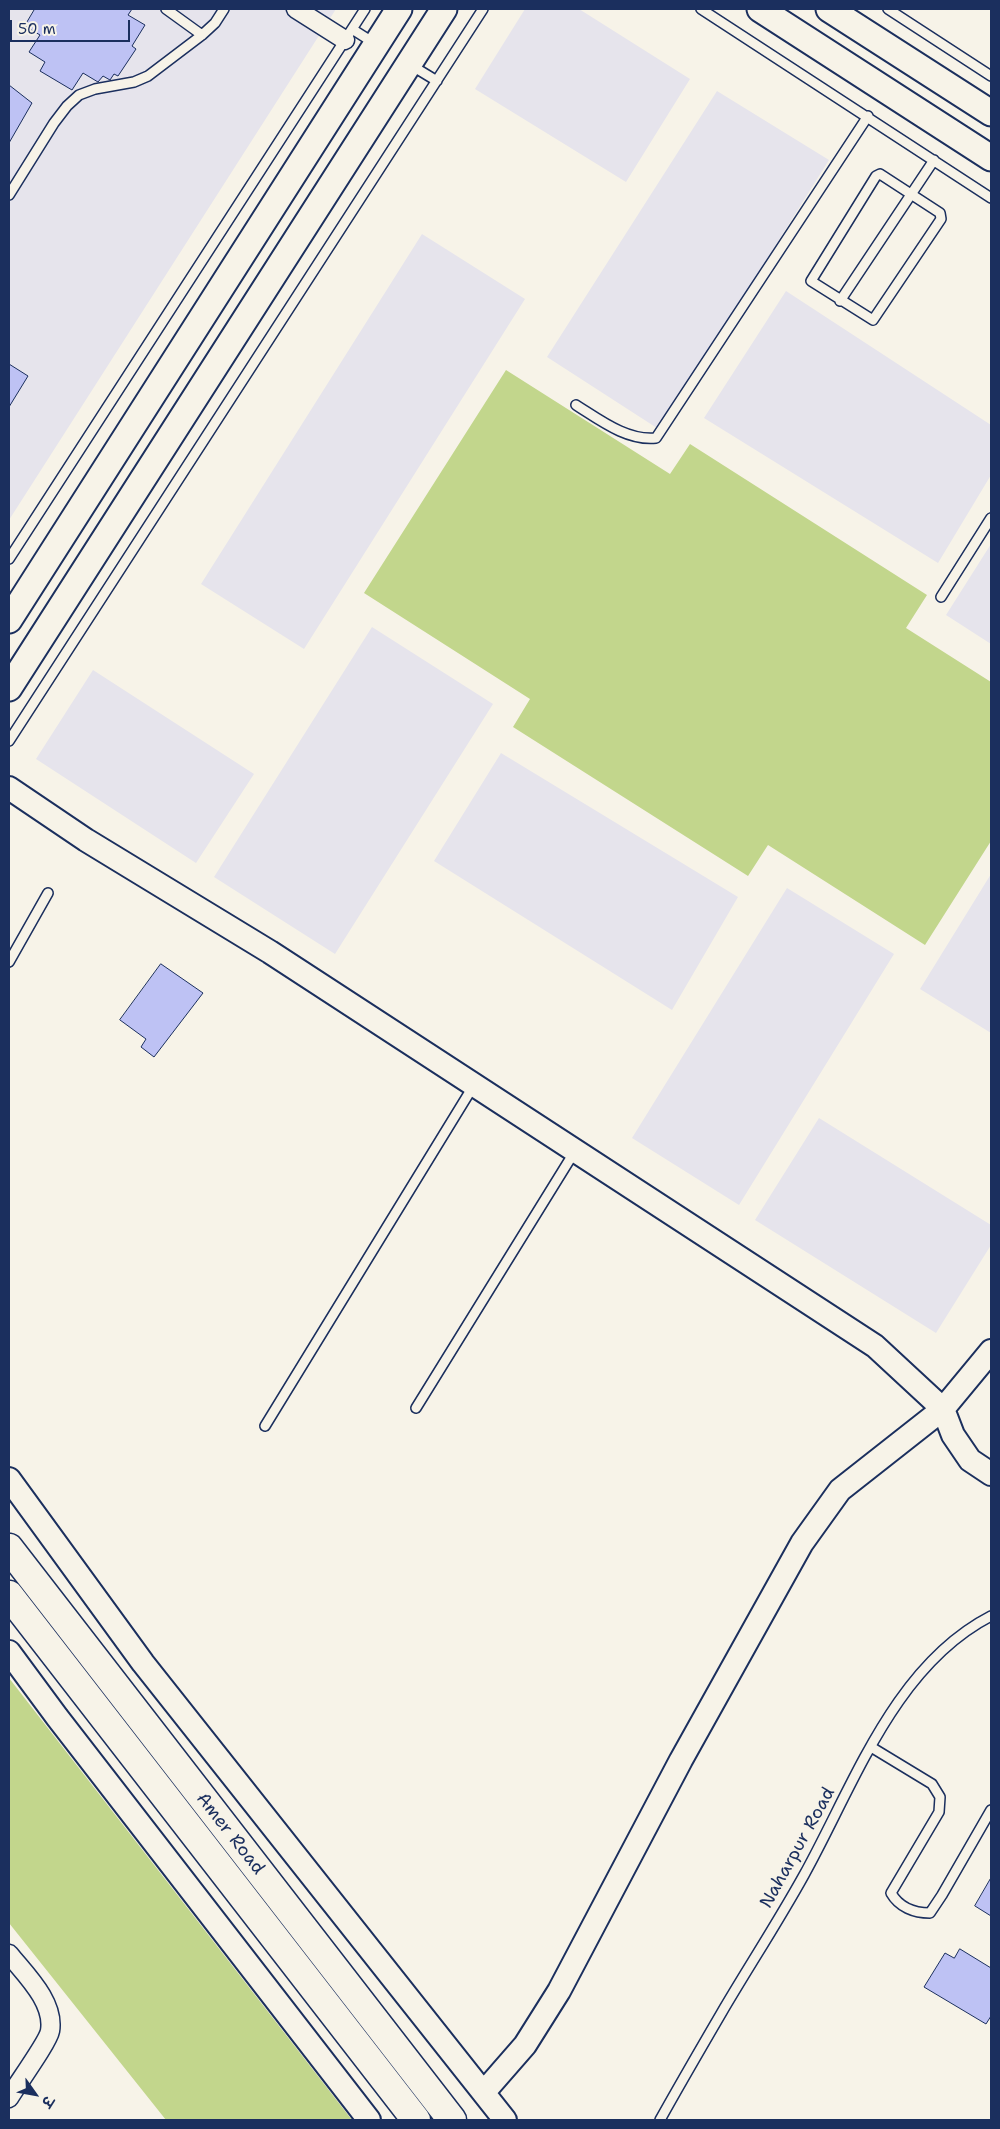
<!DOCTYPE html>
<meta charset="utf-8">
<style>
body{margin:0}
#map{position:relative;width:1000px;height:2129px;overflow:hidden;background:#f7f3e8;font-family:"Shantell Sans","Playpen Sans Deva",sans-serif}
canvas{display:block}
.frame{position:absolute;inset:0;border:10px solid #1b2f5e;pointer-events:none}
.north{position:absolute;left:10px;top:2069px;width:50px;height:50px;-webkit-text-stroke:4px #f7f3e8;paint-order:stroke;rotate:122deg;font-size:14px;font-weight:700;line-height:20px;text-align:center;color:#1b2f5e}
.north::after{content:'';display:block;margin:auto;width:18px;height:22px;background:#1b2f5e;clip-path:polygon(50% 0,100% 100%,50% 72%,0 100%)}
.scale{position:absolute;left:10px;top:20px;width:120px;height:22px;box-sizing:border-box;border:2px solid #1b2f5e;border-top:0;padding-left:6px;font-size:15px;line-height:18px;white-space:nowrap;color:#1b2f5e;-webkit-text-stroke:4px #f7f3e8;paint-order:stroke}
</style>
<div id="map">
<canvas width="1000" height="2129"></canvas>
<div class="frame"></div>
<div class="north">उ</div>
<div class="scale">50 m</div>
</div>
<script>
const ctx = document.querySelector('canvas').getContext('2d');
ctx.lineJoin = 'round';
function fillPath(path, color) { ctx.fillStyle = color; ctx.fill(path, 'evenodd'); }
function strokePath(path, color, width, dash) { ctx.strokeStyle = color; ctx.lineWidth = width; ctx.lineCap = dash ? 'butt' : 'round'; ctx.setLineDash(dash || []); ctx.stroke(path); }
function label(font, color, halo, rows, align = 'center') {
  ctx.font = font + ' "Shantell Sans",sans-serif'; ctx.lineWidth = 4; ctx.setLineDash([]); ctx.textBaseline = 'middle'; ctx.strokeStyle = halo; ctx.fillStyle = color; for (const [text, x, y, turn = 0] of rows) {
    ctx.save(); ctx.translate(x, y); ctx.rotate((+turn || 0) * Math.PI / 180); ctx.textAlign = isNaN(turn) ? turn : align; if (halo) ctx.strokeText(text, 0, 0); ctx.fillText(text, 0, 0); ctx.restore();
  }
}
fillPath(new Path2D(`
 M9,9H336L9,520Z
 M525,9H579L690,79L626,182L475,89Z
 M717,91L829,160L660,430L547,357Z
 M422,234L525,299L304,649L201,584Z
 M786,291L991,425V475L938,563L704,418Z
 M991,544V644L946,615Z
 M372,627L493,704L335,954L214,877Z
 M93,670L254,774L196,863L36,759Z
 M501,753L738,897L672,1010L434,861Z
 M991,874V1033L920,989Z
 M787,888L894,954L739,1205L632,1138Z
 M819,1118L991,1225V1245L936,1333L755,1220Z`), '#e6e4ec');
fillPath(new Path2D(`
 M506,370L670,474L690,444L927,595L906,628L991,682V841L925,945L768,845L748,876L513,727L530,699L364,593Z
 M9,1678L352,2120H166L9,1923Z`), '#c2d68c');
const building = new Path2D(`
 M35,9H132L128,15L145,25L132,46L136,49L118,76L114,74L110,80L103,76L98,82L83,73L72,90L40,71L45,62L29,52L40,35L25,26Z
 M9,85L32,103L9,143Z
 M9,364L28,376L9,407Z
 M161,964L203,993L154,1057L141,1047L146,1039L120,1020Z
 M991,1878V1916L975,1906Z
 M960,1949L991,1968V2016L986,2024L924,1987L945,1953L954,1958Z`);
fillPath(building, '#bec2f4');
strokePath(building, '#1b2f5e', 1);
const service = new Path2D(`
 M166,9L202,35
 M701,9L991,198
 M888,9L991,76
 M352,29L374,43
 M409,64L437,81
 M880,174L940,213L941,219L873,320L811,281L876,176Z
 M9,195L54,123L67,106L79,95L95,89L134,82L148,76L202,35L215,23L224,9
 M840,301L934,160
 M576,405C600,420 627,441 656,438L868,116
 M9,559L365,9
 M941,597L991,518
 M9,741L483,9
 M9,962L48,893
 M416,1408L575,1151
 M265,1426L474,1085
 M871,1747L932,1784L940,1797L939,1812L891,1893C899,1907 914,1913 930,1913L942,1895L991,1810
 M660,2120C680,2084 701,2048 722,2012C749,1966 778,1922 804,1875C854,1785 894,1666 991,1616`);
const minor = new Path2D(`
 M296,9L345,40
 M9,1954C25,1974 55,2002 50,2031C48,2042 16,2086 9,2098`);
const tertiary = new Path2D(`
 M9,788L86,840L270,952L875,1346L943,1409L953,1435L970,1460L991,1474
 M9,1479L143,1663L505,2120
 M9,1652L57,1717L369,2120
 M484,2092L525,2045L559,1991L681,1760L802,1543L840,1490L943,1409L991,1351`);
const secondary = new Path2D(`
 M760,9L991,158
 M829,9L991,113
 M9,620L399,9
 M9,688L444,9`);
const trunk = new Path2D(`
 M9,1548L452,2120
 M9,1595L416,2120`);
strokePath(service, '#1b2f5e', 12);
strokePath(minor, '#1b2f5e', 21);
strokePath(tertiary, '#1b2f5e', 26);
strokePath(secondary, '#1b2f5e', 29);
strokePath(trunk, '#1b2f5e', 31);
strokePath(service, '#f7f3e8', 9);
strokePath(minor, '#f7f3e8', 18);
strokePath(tertiary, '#f7f3e8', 22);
strokePath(secondary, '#f7f3e8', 25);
strokePath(trunk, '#f7f3e8', 28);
label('18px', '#1b2f5e', '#f7f3e8', [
 ["Amer Road",230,1834,52],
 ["Naharpur Road",798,1848,-61]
]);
</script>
